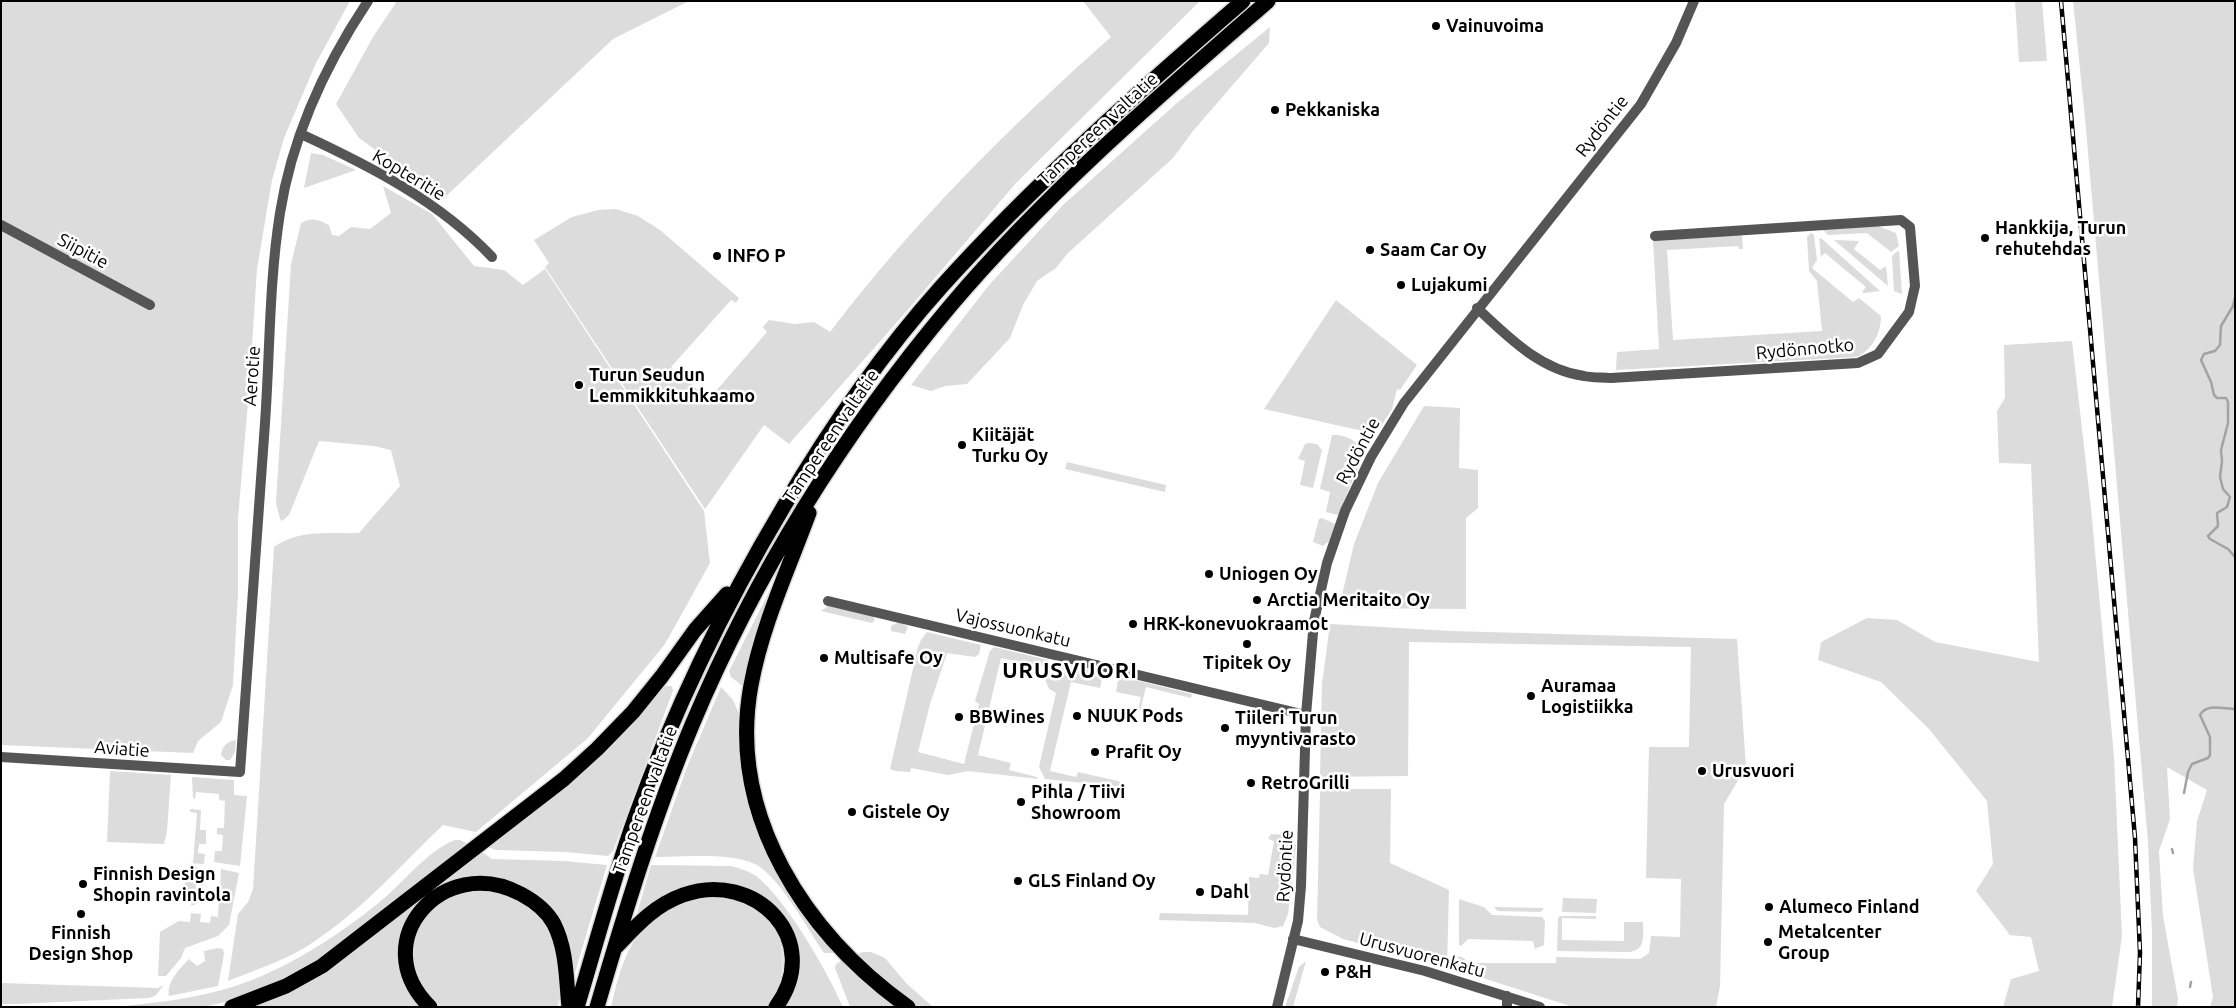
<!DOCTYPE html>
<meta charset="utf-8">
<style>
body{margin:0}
#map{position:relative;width:2236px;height:1008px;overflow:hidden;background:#fff;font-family:Ubuntu,sans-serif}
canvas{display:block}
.frame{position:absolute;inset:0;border:2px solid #000;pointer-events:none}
</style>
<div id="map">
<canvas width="2236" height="1008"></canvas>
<div class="frame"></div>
</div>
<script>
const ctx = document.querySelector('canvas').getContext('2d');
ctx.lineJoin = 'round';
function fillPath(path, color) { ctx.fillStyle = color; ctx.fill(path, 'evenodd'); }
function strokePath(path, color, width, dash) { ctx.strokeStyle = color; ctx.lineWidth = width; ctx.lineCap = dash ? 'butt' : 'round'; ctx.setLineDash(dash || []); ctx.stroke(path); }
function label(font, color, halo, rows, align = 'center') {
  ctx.font = font + ' Ubuntu,sans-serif'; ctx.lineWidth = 5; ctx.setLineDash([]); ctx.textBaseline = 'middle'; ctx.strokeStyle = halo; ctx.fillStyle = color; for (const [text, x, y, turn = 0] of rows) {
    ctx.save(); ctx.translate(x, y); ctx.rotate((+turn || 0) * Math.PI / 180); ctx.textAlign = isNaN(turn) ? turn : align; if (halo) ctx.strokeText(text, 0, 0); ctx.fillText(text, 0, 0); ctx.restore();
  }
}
fillPath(new Path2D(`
 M1,1H350L316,63L284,138L272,180L257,269L249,391L238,518V593L233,685L221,722L198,741L193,753L1,745Z
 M397,1H689L613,39L443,199L359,138L336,104L373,37Z
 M1083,1H1200L1016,183L899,320L789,444L764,425L705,509L545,267L549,263L534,240L572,217L598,210L616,209L638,216L660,230L739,298L736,303L731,300L671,367L709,399L767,332L763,327L769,320L795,324L814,322L830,332C912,224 1009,127 1111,37Z
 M2015,1H2042L2047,61L2019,62Z
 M2073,1H2235V1007H2210L2213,997L2193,868L2197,821L2207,790L2167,767L2170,819L2159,851L2163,916L2178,999L2177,1007H2152V932L2148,842L2085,118Z
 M1270,27L1269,43L1193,131L1173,158L1067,254L1056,268L1037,281L1023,305L1010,338L967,384L945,386L931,391L911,385L990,284L1063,205L1177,103Z
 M311,153L323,155L356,170L304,188Z
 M383,186L432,214L474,266L504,270L523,285L545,269L704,511L710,563L665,644L588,738L476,832L443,825C402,864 363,909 315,941C289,959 258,969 228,981L238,914L248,902L253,889L274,547C299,529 329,534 359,533L400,486L391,450L374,446L319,441L289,515L282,521L280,519L276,503L291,264L301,223C313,217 317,219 329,225L332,235L339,236L351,227L370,229L391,213Z
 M1878,226L1896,233L1899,246L1891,252L1867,233L1828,235L1823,230Z
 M1811,233L1814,235L1817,260L1812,268L1853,302L1859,298L1881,316C1881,333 1873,349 1857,357L1616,370L1617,352L1659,349L1653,240L1739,234L1742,236L1743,249H1739L1738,246L1667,250L1673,340L1822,331L1817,281L1809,271L1807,237Z
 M1819,238L1822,239L1880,291L1864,293L1862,292L1866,287L1825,253L1821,257Z
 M1834,240L1859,241L1854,249L1880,270L1886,266L1888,286Z
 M1899,250L1902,294L1894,291L1892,256Z
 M1336,300L1417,365L1400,390L1397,389L1392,409L1380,428L1372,433L1264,409Z
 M2072,341L2091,508L2114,757L2122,936L2112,1007H2003L2011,979L2039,971L2031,937L2010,935L1976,891L1993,864L1987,801L1929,729L1881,682L1818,660L1821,642L1867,618L1897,620L1935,642L2039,662L2031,464L1999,463L1997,411L2005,398L2004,345Z
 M1424,406L1460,408L1459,468L1478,470V508L1466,518V609L1339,608L1354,544L1378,483Z
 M1332,435C1346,434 1361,442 1363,456L1338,515L1326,512L1330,492L1320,489Z
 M1309,443L1317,444L1322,450L1313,488L1300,485L1305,461L1298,459L1305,444Z
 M1067,462L1166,485L1165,492L1065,469Z
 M1322,518L1335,524L1329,541L1323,546L1313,542L1319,519Z
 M778,574L745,688L731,677L729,671Z
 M828,606L873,616L875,620L872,623L821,611Z
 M899,622L908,627L905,634L891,631V626Z
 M1330,624L1451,631L1737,639L1746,767L1724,804L1720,986L1716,1007H1573L1458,970V956L1464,958L1468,963H1556V957L1640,959L1649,953L1651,936L1680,937L1681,879L1646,878L1649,747H1689L1691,647L1409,642L1408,776L1320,777L1322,684Z
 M927,632L981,645L979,654L975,657L947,653L930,704L918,752L964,764L979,704L975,701L990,651L994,647L1048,660L1033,673V665L1001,658L978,755L1011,763L1009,770L1037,777L1038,779L968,771L948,775L911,768L910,772L895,771L890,769L918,647L921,640Z
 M1062,663L1103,673L1100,688L1071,682L1050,771L1076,777L1078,772L1118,781L1123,784V787L1045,779L1039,767L1056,693L1049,689L1044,677Z
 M1119,676L1192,694L1191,698L1146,687L1140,711L1138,710L1141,697L1116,692Z
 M667,686H672L673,691L613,851L608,856L566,852L496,850L488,847L659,689Z
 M721,687L733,700L740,716L749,799L838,953H824C808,930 779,876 755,864C729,852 684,857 655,857L687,767Z
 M236,740L235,752L230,760H226L221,755C222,746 228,741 236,740Z
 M110,771L171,775L167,831L164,844L107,842Z
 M192,777L234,780V795L247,796L240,866L214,862L215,851H222L223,835L217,834V828H224L225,801L219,800V794L196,792L195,799L193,798Z
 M1324,789H1391L1390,863L1449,890L1447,967L1343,939L1320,927L1317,920L1320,792Z
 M190,809L201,810L200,830H206V844H199L198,853L205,854L204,864L187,863H193L197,813L190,812Z
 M1271,834L1288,835L1296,845L1288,914L1283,926L1274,928L1255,923L1159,920L1160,913L1248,915L1249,877L1259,878L1260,874L1268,875L1274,841L1268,839Z
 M455,840H460L470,845L317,961L286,979L225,1002L204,1007H117C151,1003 184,1000 218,991C276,976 329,942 376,905C401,886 426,851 455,840Z
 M482,852L492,859L564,861L607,865L571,986V965L523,888L507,881L496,878L460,879L442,885L405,928L422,1007H247Z
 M651,865L731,866C740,868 748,871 756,876C785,898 828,972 843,1007H782L787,922C776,903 758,893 737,886L636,917Z
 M193,867H197V878H203V885H196L195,905H191L192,891L185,890V880L192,881Z
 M221,869L239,873L229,925L218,936L185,948L181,958L166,976H158L160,932L179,921L190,922L191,913L201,914L200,922L210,923L211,916L218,917L219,897L212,896L213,889H220Z
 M497,889C508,894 530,903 538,911C560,936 563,975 558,1007H441C406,979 401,935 436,905C440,902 446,895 451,893C462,889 485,890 497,889Z
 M719,896C728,898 741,899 749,904C756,908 764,915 770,921C789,944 786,986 766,1007H611C623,955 634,920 688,900C698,896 710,897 719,896Z
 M1563,898L1597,899L1596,913L1562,912Z
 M1459,899L1484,907L1492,915L1542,917L1545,921L1544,945L1535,949L1533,941L1468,939L1461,946L1459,945Z
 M1494,907L1543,908V910L1540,912L1498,911Z
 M1560,916H1596V919L1562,918V940L1624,941V922H1643C1643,936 1646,950 1629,952L1557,951L1558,918Z
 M218,948L223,949L224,954L218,986L169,996C166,983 180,968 189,959L197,966L205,961L204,951Z
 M863,952H871L885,958L906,983L933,1007H918L895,991L854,955Z
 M843,960L899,1007H850L835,968L836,964Z
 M1306,961L1293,1007H1285L1299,967Z
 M1,983L158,988L164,985L155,996L148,998L15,1004H1Z`), '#dcdcdc');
strokePath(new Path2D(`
 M2235,298L2233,306L2221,326L2220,345L2215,351L2204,354L2201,360L2211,382L2214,395L2217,398H2226L2228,402V423L2221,450L2222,461L2220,477L2223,489L2230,497L2227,507L2217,513L2218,526L2208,536L2210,539L2228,549L2235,557
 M2184,793L2188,772L2192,764L2208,758L2210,755V737L2200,715C2207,703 2223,709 2235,709
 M2172,849L2173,853
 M2190,987L2191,982`), '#a3a3a3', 2.5);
const highway = new Path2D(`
 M809,513C788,570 762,625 751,685C727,816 806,934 908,1007
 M617,946C637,925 655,905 683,895C755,869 825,940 776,1007
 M232,1007L286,986L322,966L564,779L597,749L633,712L662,676L695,630L727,594
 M430,1007C364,942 443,852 521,894C534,901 547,911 554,924C567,950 566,979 569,1007
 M577,1007C596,944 613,880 635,818C674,709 725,605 784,506C830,428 882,353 942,286C1035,183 1138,92 1243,1
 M597,1007C625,912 654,816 692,725C756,573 845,431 951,305C1046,193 1158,97 1268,1`);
strokePath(highway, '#dbdbdb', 18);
strokePath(new Path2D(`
 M301,134C370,166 439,201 492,257
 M1,225L150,305
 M1477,308C1508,337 1540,370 1584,376C1592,378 1602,377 1611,378L1858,363L1878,354L1909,312L1915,286L1910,227L1901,220L1655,236
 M828,601L1306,715
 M1,757L240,772C249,656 256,539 265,423C270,353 269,282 280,213C292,137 326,64 368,1
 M1293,939L1425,971L1540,1007
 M1507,996V1007
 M1277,1007L1298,921L1301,886L1306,715L1314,621L1327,563L1345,511L1371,457L1404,403L1641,104L1676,43L1694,1`), '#555', 10);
strokePath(highway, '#000', 15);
const rail = new Path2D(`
 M2061,1L2135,838L2140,953L2138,1007`);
strokePath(rail, '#000', 4.5);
strokePath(rail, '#fff', 2.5, [8]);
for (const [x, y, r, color] of [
 [1436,26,5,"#000"],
 [1275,110,5,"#000"],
 [1985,238,5,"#000"],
 [1370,250,5,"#000"],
 [717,256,5,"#000"],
 [1401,285,5,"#000"],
 [579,385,5,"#000"],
 [962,445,5,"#000"],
 [1209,574,5,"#000"],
 [1257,600,5,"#000"],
 [1133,624,5,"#000"],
 [1247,644,5,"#000"],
 [824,658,5,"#000"],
 [1531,696,5,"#000"],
 [1077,716,5,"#000"],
 [959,717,5,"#000"],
 [1225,728,5,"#000"],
 [1095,752,5,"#000"],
 [1702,771,5,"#000"],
 [1251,783,5,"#000"],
 [1021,802,5,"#000"],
 [852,812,5,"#000"],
 [1018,881,5,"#000"],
 [83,884,5,"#000"],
 [1200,892,5,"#000"],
 [1769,907,5,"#000"],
 [81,914,5,"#000"],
 [1768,942,5,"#000"],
 [1325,972,5,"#000"]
]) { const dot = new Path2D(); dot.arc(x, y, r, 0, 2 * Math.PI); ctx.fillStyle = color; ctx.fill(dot); strokePath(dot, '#fff', 2); }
label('bold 18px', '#000', '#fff', [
 ["Vainuvoima",1446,26],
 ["Pekkaniska",1285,110],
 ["Hankkija, Turun",1995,228],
 ["rehutehdas",1995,249],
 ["Saam Car Oy",1380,250],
 ["INFO P",727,256],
 ["Lujakumi",1411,285],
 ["Turun Seudun",589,375],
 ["Lemmikkituhkaamo",589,396],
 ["Kiitäjät",972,435],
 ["Turku Oy",972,456],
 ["Uniogen Oy",1219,574],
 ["Arctia Meritaito Oy",1267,600],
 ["HRK-konevuokraamot",1143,624],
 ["Multisafe Oy",834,658],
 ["Tipitek Oy",1247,663,"center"],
 ["Auramaa",1541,686],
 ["Logistiikka",1541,707],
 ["NUUK Pods",1087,716],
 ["BBWines",969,717],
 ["Tiileri Turun",1235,718],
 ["myyntivarasto",1235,739],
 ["Prafit Oy",1105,752],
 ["Urusvuori",1712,771],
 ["RetroGrilli",1261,783],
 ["Pihla / Tiivi",1031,792],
 ["Showroom",1031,813],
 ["Gistele Oy",862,812],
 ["Finnish Design",93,874],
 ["Shopin ravintola",93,895],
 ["GLS Finland Oy",1028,881],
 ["Dahl",1210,892],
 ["Alumeco Finland",1779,907],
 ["Metalcenter",1778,932],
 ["Group",1778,953],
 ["Finnish",81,933,"center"],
 ["Design Shop",81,954,"center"],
 ["P&H",1335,972]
], 'left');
label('18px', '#000', '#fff', [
 ["Rydöntie",1602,126,-52],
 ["Tampereen valtatie",1098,129,-43],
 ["Kopteritie",409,175,31],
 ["Siipitie",83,251,28],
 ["Rydönnotko",1805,349,-5],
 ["Aerotie",252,376,-86],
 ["Tampereen valtatie",831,436,-56],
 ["Rydöntie",1358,451,-62],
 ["Vajossuonkatu",1013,628,13],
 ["Aviatie",122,749,4],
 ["Tampereen valtatie",645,800,-70],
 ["Rydöntie",1285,866,-87],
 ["Urusvuorenkatu",1422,955,15]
]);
ctx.letterSpacing = '1px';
label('bold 22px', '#000', '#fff', [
 ["URUSVUORI",1070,671]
]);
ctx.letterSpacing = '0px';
</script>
